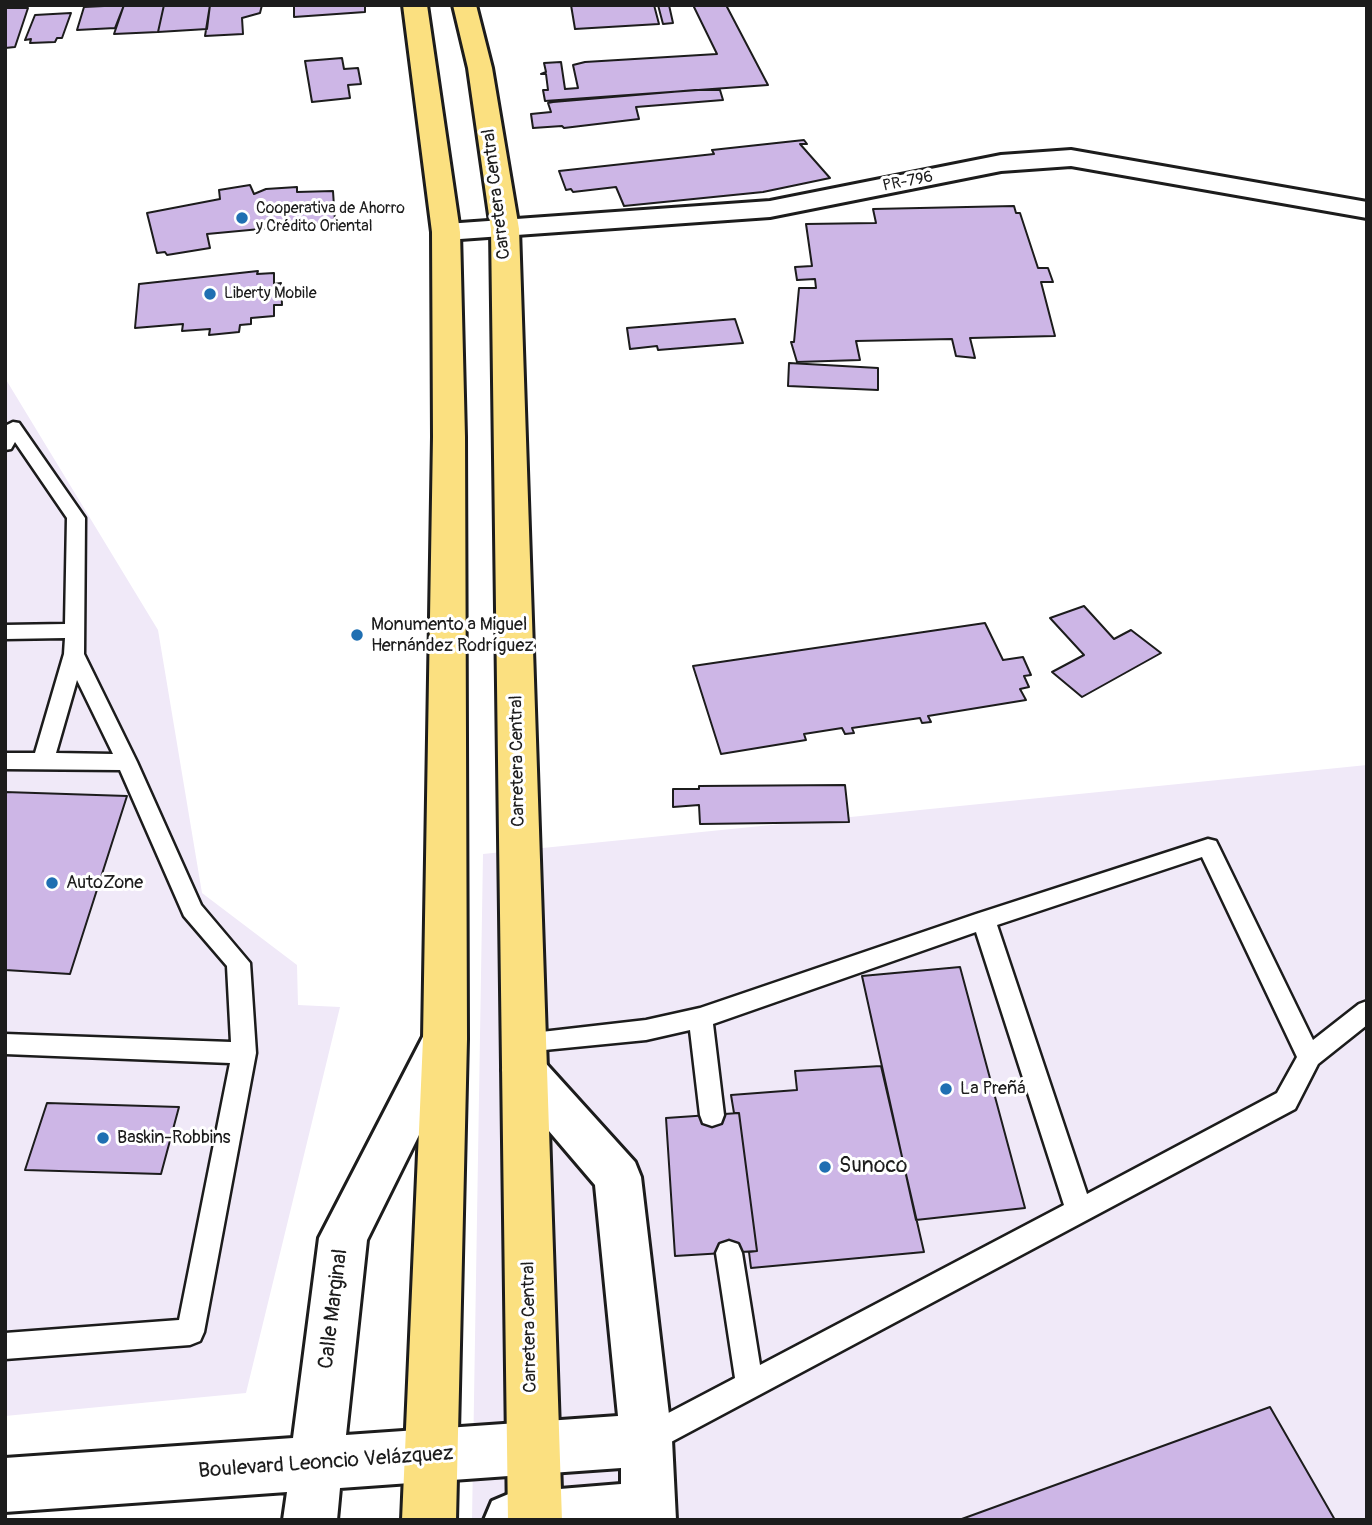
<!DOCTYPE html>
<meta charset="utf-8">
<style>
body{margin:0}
#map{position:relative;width:1372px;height:1525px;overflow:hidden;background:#fff;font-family:Pangolin,sans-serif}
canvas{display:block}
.frame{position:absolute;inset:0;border:7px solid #1c1c1c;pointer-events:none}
</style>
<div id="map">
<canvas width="1372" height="1525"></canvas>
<div class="frame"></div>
</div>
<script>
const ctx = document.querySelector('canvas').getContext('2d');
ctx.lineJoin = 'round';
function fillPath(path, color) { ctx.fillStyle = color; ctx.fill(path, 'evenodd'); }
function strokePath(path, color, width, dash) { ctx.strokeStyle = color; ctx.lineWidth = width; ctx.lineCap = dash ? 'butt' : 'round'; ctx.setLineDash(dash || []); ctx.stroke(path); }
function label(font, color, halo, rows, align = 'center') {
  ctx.font = font + ' Pangolin,sans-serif'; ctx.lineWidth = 6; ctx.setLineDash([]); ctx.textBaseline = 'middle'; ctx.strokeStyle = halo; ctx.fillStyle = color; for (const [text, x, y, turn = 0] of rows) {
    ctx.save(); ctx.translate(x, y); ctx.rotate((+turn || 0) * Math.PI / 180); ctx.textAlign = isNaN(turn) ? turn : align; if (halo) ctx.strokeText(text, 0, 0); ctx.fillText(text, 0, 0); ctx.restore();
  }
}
fillPath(new Path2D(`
 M5,378L158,630L202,893L297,965L298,1005L340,1007L246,1393L5,1416Z
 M1367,765V1520H472L483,854Z`), '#f0e9f8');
const building = new Path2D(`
 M124,5H164L158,32L114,34Z
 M124,5L115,28L77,30L84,7Z
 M164,5H210L207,29L158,32Z
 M210,5H262L260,13L242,18L243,34L205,36Z
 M294,5H365V12L294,17Z
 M571,5H654L659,24L575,29Z
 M658,5H669L673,23L663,24Z
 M693,5H726L768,85L545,101L543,90H548L546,74H541L546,72L544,63L561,62L565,89L578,88L573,65L585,62L717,54Z
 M5,8H28L15,47L5,48Z
 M71,13L62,38H57L55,42L30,43L31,39L25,40L35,15Z
 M342,58L344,69L358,68L361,84L348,85L350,98L312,102L305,61Z
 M695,90H720L723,100L636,107L639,119L564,128L562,126L533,128L531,114L551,112L548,103L553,102Z
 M804,140L807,144H800L830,178L763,192L624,206L616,187L573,192L571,189L566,190L559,171L714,154L712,150Z
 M250,185L254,194L266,189L297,187V192L333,191L335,222L207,234L210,248L167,255L165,252L157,253L147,213L220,199L219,190Z
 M1014,206L1016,213H1020L1038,268H1048L1053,282H1041L1055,336L970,338L975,358L956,356L952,339L856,341L860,360L797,362L791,342H794L799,288H816L815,279L797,280L795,267L812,266L806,224L876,223L873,209Z
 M258,271L257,274L274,273V284L281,283L282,305H274V316L251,318V324L240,325L239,332L209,335L210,329L182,331L183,324L135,328L139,284Z
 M735,319L743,343L658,350L657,346L630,349L627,328Z
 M789,363L878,368V390L788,386Z
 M1084,606L1114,639L1131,630L1161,653L1082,697L1052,672L1084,655L1050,618Z
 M985,623L1003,660L1023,657L1031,675L1024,676L1029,687L1020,689L1026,700L928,716L931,722L922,723L920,718L852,728L854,733L845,734L842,728L804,734L806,740L721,754L693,666Z
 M845,785L849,822L700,824L699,805L673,807V789H699V786Z
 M5,792L127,796L70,974L5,970Z
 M960,967L1025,1208L916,1220L862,976Z
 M881,1066L924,1252L751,1268L749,1252L757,1251L739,1113H734L731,1095L797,1090L795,1071Z
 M47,1103L179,1107L161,1174L25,1170Z
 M739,1113L757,1251L675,1256L666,1118Z
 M1270,1407L1335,1520H959Z`);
fillPath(building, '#cdb6e6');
strokePath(building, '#1c1c1c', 2);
const lane = new Path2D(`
 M13,422L19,423L85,518L84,654L137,762L201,905L250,963L256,1053L204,1332L200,1341L190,1345L5,1359V1333L179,1320L230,1063L5,1054V1034L231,1042L227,966L184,916L120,770L5,769V753H35L64,654L65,638L5,639V625L65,624L67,518L15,442L11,449L5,450V426ZM77,680L113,754L56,753Z
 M1208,839L1216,841L1219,847L1313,1040L1359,1004L1367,1001V1025L1318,1064L1295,1109L656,1450L646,1454L636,1450L632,1440L636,1430L735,1378L716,1253L720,1244L729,1241L738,1244L742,1253L760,1365L1064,1205L976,932L713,1024L724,1115L721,1123L712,1126L703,1123L700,1115L690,1030L646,1040L524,1052L515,1049L512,1042L515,1035L646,1020L700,1008L976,914ZM1202,857L1297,1057L1277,1093L1087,1194L997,925Z`);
const street = new Path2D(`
 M444,1021L460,1027L466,1040L367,1240L346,1435L618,1416L595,1185L508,1083L502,1070L508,1057L524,1051L540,1057L635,1162L641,1177L672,1440L676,1520H484L492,1501L511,1493L621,1484V1468L340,1488L337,1520H283L287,1492L5,1512V1458L293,1438L319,1238L428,1027Z`);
const secondary = new Path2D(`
 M1071,150L1367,202V218L1071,166L1001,171L770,217L446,240L436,238L432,232L436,226L446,224L770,201L1001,155Z`);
const primary = new Path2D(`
 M403,5H427L460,232L465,437L467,1039L456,1520H402L423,1039L433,437L432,232Z
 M453,5H476L492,68L519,229L562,1520H508L491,229L468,68Z`);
strokePath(lane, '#1c1c1c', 5);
strokePath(street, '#1c1c1c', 6);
strokePath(secondary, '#1c1c1c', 6);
strokePath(primary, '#1c1c1c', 6);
fillPath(lane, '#fff');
fillPath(street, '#fff');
fillPath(secondary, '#fff');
fillPath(primary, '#fbe080');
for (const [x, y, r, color] of [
 [242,218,7,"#1f6fb2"],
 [210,294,7,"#1f6fb2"],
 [357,635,7,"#1f6fb2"],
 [52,883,7,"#1f6fb2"],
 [946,1089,7,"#1f6fb2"],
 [103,1138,7,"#1f6fb2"],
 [825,1167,7,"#1f6fb2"]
]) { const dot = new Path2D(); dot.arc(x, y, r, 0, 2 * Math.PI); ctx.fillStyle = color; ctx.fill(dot); strokePath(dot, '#fff', 2.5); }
label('16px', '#1c1c1c', '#fff', [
 ["PR-796",908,182,-11]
]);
label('16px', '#1c1c1c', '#fff', [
 ["Cooperativa de Ahorro",256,209],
 ["y Crédito Oriental",256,227],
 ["Liberty Mobile",224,294]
], 'left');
label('18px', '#1c1c1c', '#fff', [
 ["Carretera Central",497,194,-97],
 ["Carretera Central",518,761,-91],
 ["Carretera Central",530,1327,-91]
]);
label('18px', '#1c1c1c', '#fff', [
 ["Monumento a Miguel",371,625],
 ["Hernández Rodríguez",371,646],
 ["AutoZone",66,883],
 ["La Preñá",960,1089],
 ["Baskin-Robbins",117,1138]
], 'left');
label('21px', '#1c1c1c', '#fff', [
 ["Sunoco",839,1167]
], 'left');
label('21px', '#1c1c1c', '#fff', [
 ["Calle Marginal",334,1309,-83],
 ["Boulevard Leoncio Velázquez",326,1463,-4]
]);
</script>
